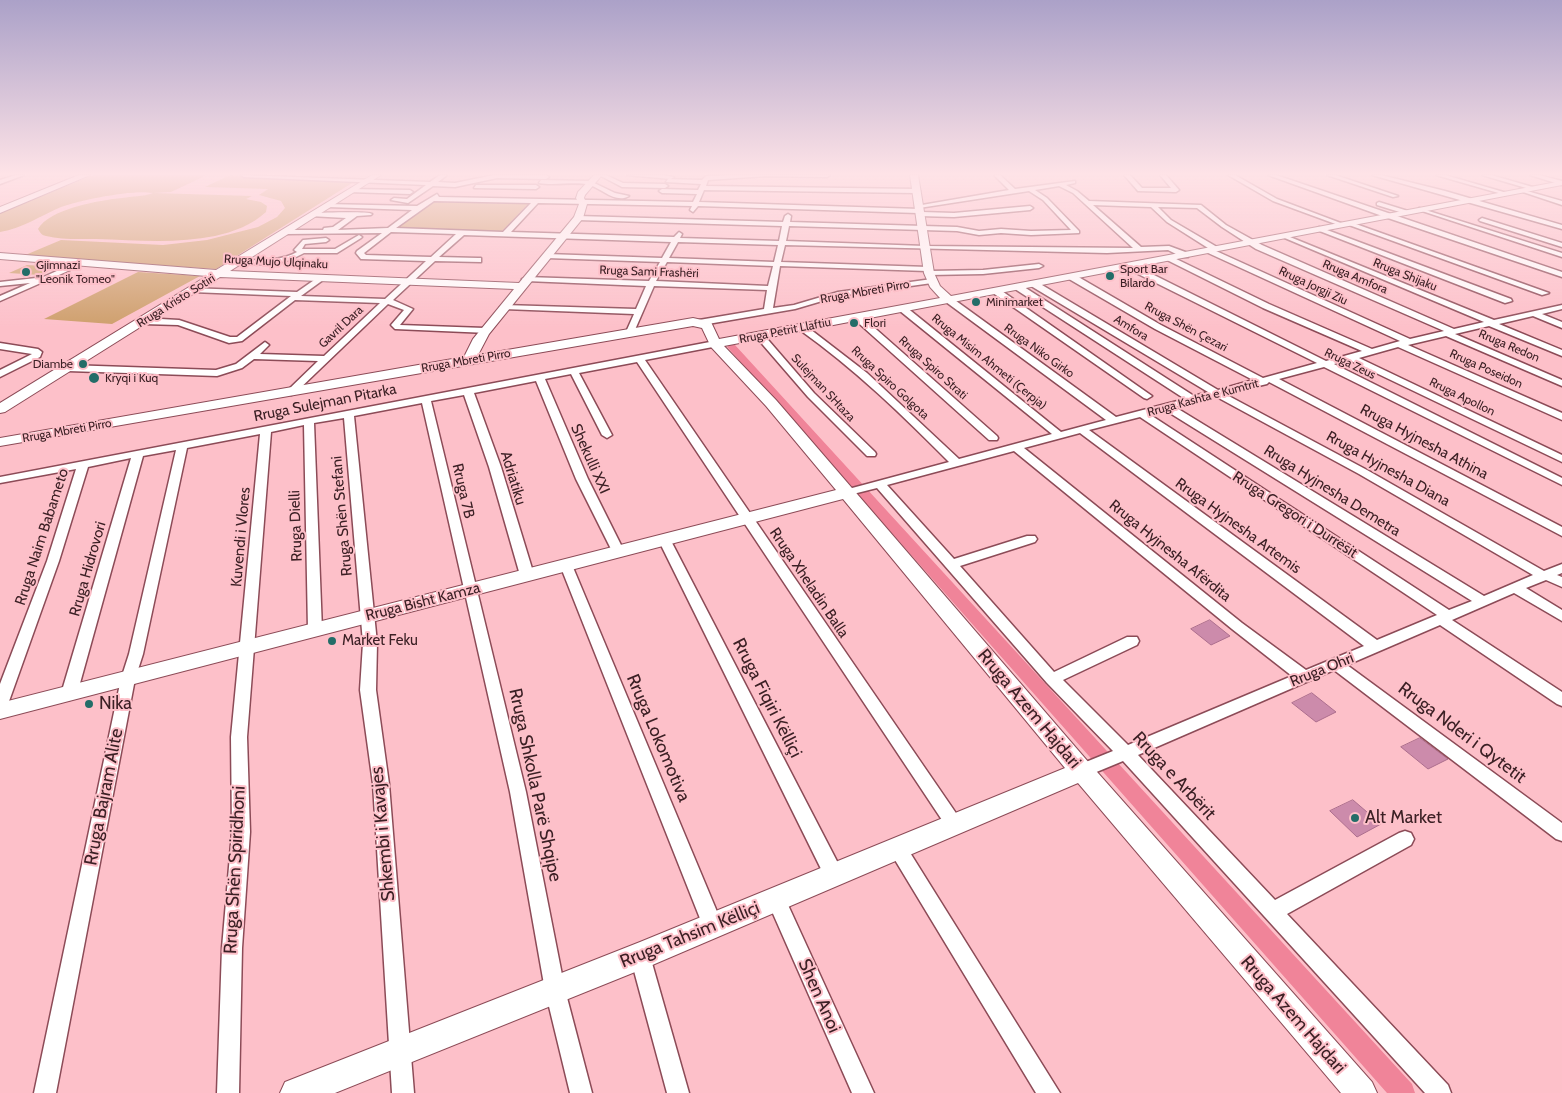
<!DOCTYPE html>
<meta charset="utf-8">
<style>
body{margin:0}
canvas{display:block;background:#fdc0c9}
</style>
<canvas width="1562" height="1093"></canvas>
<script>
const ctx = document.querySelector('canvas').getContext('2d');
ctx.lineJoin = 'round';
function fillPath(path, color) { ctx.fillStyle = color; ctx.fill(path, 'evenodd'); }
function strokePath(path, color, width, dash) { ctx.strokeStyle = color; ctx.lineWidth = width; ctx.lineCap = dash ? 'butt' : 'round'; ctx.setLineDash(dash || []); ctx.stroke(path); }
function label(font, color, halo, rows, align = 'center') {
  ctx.font = font + ' Cabin,sans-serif'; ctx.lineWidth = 4; ctx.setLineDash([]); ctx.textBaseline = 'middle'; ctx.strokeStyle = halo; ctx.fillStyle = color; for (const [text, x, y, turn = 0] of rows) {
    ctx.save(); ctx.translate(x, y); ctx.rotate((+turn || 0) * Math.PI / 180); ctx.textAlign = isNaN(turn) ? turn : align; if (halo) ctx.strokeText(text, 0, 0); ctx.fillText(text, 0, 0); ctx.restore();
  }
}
fillPath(new Path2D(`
 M93,175H207L171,192L153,193L252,196L246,199L261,202L267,206L266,212C252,225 233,232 215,236C176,244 135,240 96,239C80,239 61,240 46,236C41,235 40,232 38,229C49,209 100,200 122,198C132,196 143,197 153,193C134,189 80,200 61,207C40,216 23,228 0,232V213Z
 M230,175L352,183L216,269L23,256L61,240L163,245L207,240L258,227L277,217L285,208L281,201L259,195L268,189L205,187Z
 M429,202L528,204L501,232L394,229Z
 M27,265L57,267L40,275L9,273Z
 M138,272L200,276L112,324L44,319Z`), '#ce9f6c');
fillPath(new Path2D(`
 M732,344L735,345L1412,1084L1415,1093H1387L729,349L727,347Z`), '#f08499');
const building = new Path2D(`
 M1210,620L1230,636L1211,645L1191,629Z
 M1312,693L1336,712L1316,722L1292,703Z
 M1420,738L1448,759L1428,769L1401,747Z
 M1353,800L1381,824L1357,837L1330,811Z`);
fillPath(building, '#cc8bab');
strokePath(building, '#ac6e8d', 1);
const street = new Path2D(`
 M16,175H24L0,184V180Z
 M241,175L430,182L440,175H447L438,182L455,183L494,175H546L549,177L546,179L497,178L455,187L433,186L408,203L391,200L394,198L407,199L426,185L244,177Z
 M599,175H606L623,183L665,184L668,186L665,188L622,187Z
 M627,175H663L674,177L671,179Z
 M733,175H830L827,177L766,176L708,180L706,186L917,189L920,191L917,193L704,190L699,202L920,209L922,212L954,213L1030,206L1033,208L1030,210L954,217L920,216L918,213L698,206L693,212L690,210L692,206L538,203L511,232L674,237L679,232L682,234L680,238L779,241L782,226L578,220L575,218L578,216L783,222L785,216L788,214L791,216L790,222L957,227L979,231L1001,229L1031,231L1071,230L1043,200L1029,191L919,208L916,206L1009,190L994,175H1000L1015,189L1075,181V183L1066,185L1077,191L1089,201L1201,205L1226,225L1262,245L1454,329L1484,322L1280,236L1285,235L1494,320L1562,305V309L1542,314L1562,322V328L1533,316L1499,324L1562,350V356L1489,326L1455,334L1562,380V386L1446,336L1408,345L1562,413V420L1398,347L1359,358L1562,455V462L1349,360L1334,364L1562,478V485L1324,367L1279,379L1562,527V536L1269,382L1267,384L1225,394L1367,470L1544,571L1562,564V573L1557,575L1562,577V587L1546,580L1526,588L1562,610V621L1514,593L1452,620L1562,692V706L1557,704L1440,625L1347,665L1562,823V841L1556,839L1334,670L1138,755L1275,900L1399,833L1405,831L1411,833L1414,839L1411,845L1287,914L1448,1085L1451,1093H1425L1123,761L1082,778L1076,776L1074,771L1076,766L1113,751L1047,683L877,488L845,496L839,493L841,491L949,462C902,415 855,369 800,330V326H806L867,373L959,459L1052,434L900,311V307H906L1061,432L1106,420L946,302V298H952L1116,417L1185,399L1015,289V285H1021L1194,396L1208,392L1031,286V282H1037L1218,390L1253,380L1155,329L1069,279V275H1075L1161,325L1263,378L1317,363L1126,268V264H1132L1326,361L1362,351L1263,308L1163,258L1170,256L1269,304L1372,349L1400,341L1206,252L1205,250L1208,248L1167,222L1151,207L1093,205L1141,247L1169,246L1188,253V257H1182L1168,250L1107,253L785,245L781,262L928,267L932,269L930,271L983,270L1039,264L1043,266L1039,268L983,274L929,275L925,273L927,271L780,266L773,308L794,305L838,292L932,279L936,281L932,283L839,296L795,309L702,325L699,324V320L764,309L767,290L654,286L634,332L630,335L626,332L634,314L504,309L500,307L504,305L636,309L646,286L526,281L522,279L526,277L649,281L660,262L547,258L543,256L547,254L662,258L671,242L464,235L439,257L478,258H481V262L435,261L393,300L413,309L400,325L485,328L488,329V333L395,329L391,325L404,310L388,304L294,394L291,395L286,392L288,390L318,361L254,359L242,368L217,376L68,371L63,368L68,365L216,370L236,364L265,342L269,345L260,354L324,356L380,303L295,300L242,341L229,343L178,325L143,324L139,321L143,318L179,320L230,337H237L291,296L192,292L188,290L189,288L297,292L320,276L324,278L323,280L301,296L385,299L426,261L361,259L356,253L357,251L382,233L286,234L283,232L286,230H323L324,228L333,227L346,218L310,216L309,215L312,213C322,213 368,211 372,214L371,215L357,216L338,230L388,228L412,210L328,207L326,206V204L417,206L437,194L439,197L693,202L697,194L662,193L659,191L662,189L698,190L701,184L666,182L668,179L702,180L706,176ZM1059,186L1073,193L1133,248L925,246L786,241L789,226L957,231L979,235L1001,233L1031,235L1079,233V231L1047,198L1035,190ZM434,201L531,203L503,232L396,228ZM1158,207L1197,208L1222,227L1256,249L1444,331L1410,339L1216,251L1217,247L1171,220ZM391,232L456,234L431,257L366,255L364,253ZM678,242L778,245L774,262L669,258ZM667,262L773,266L768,286L656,281ZM1215,396L1359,474L1533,575L1484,596L1175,407ZM1165,410L1472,601L1449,610L1149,414ZM1140,417L1437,615L1377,640L1089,430ZM1080,433L1364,646L1306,670L1242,623L1024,448ZM1014,451L1232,629L1292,676L1128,745L1063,680L1137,645L1139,641L1137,637H1127L1054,672L960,566L1035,542L1037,539L1035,536H1027L954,559L887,485Z
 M1124,175H1130L1142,188H1171L1160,175H1166L1179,190L1176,192L1138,191Z
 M1228,175H1235L1277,199L1346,225L1341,226L1273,201Z
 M1268,175H1276L1562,272V277L1385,217Z
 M1327,175H1335L1398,196L1393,197Z
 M1372,175H1381L1445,191L1562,225V229Z
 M1436,175H1445L1507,193L1502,194Z
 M1482,175H1491L1536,188L1533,190Z
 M1530,175H1539L1562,181V185Z
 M541,180L590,181L615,193L629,196C616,204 602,189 590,185C574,181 555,186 539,183Z
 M476,185H536L539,187L536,189L474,188Z
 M351,189L410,190L413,192L410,194L349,192Z
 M1520,189L1562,201V205L1520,191Z
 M1379,202L1408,211L1409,212L1406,214L1377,205V203Z
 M1419,208L1562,253V257L1419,210Z
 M1482,218L1562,243V247L1480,221L1479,220Z
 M1349,223H1353L1549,293L1542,295L1349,225Z
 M1319,227L1511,299L1512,301L1505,303L1317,230L1316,229Z
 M359,235L362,237L361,238L337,253H304L290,260L272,264H237L233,262L237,260C257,260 279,262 297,252L294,250L303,240L326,238L329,240L326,242L305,244L302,249H335Z
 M79,261L86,263L0,301V296L30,283L0,286V282L36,278L39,279Z
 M993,289H999L1152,396L1147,399L1144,398L993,293Z
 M854,315H860L997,436L998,438L997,440H989L854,319Z
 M760,333L763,334L814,393L875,452L876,454L875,456H867L808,397L757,338L756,336Z
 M715,341L718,342V346L645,360L960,819L963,824L960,829L954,832L948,829L637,362L579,373L612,435L607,438L602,435L571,374L545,379L588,479L624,551L618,555L612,551L576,479L536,381L474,393L501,467L534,575L527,579L520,575L489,467L464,395L431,401L526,792L565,990L592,1093H570L545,990L510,792L422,403L354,416L377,643L376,690L389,784L414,1093H392L373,784L360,690L363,643L344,418L314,423L322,630L320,633H310L308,630L304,425L271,432L247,737L250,832L242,948L239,1093H217L222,948L232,832L231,737L260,434L187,448L143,654L135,679L56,1093H34L121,679L129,654L176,450L143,456L77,694L74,698L69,700L64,698L61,694L131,458L88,467L59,561L8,704L5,708L0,710V684L47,561L76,469L0,483V477Z
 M0,343L38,349L42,352L40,357L0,377V370L32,354L0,349Z
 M664,535L670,539L841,869L843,875L841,881L834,884L827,881L658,539Z
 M566,561L572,565L723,926L720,933L713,935L706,933L703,926L560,565Z
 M898,841L904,843L1060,1093H1036L892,855L889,849L892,843Z
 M776,891L783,894L874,1093H852L767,900L769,894Z
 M640,946L647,949L650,956L689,1093H667L630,956L633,949Z`);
const secondary = new Path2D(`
 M79,175H90L0,213V207Z
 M372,175H381L230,271L519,283L574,217L579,204L576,198L578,192L594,175H602L585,195L584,198L587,204L583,218L489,334L478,355L693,318L711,322L719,339L940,298L930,287L924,273L910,175H918L934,273L940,286L951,296L1562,181V185L724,346L776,400L1090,764L1372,1082L1377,1093H1341L1078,783L650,966L335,1093H280L285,1082L640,942L1065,768L843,499L0,719V703L836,490L766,406L711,347L702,328L693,326L0,446V438L464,357L473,339L514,289L220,277L5,412L0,413V403L207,276L0,259V253L216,270Z`);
strokePath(street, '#8c4b57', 3);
strokePath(secondary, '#8c4b57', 2);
fillPath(street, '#fff');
fillPath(secondary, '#fff');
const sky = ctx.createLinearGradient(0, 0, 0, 328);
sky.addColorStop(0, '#aba1c8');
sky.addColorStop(0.53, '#fee3e7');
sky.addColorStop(1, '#fee3e700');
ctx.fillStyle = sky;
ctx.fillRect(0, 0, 1562, 328);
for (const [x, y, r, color] of [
 [26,272,5,"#236d68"],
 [1110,276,5,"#236d68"],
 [976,302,5,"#236d68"],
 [854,323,5,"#236d68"],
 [83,364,5,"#236d68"],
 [94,378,6,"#236d68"],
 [332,641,5,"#236d68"],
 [89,704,5,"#236d68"],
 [1355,818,5,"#236d68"]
]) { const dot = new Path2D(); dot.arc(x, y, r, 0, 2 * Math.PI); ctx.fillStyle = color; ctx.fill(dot); strokePath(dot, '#fdc0c9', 2); }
label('12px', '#3c2025', '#fdc0c9', [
 ["Rruga Mujo Ulqinaku",276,262,3],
 ["Rruga Sami Frashëri",649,272,2],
 ["Rruga Shijaku",1405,275,22],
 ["Rruga Amfora",1355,277,23],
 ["Rruga Jorgji Ziu",1313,286,25],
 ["Rruga Mbreti Pirro",865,292,-10],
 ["Rruga Kristo Sotiri",176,301,-32],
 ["Gavril Dara",341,327,-43],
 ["Rruga Shën Çezari",1186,327,28],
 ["Amfora",1131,328,31],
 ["Rruga Petrit Llaftiu",785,331,-11],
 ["Rruga Redon",1509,346,23],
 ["Rruga Niko Girko",1039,351,36],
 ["Rruga Mbreti Pirro",466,361,-10],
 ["Rruga Misim Ahmeti (Çerpja)",989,362,39],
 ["Rruga Zeus",1350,364,26],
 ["Rruga Spiro Strati",933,368,42],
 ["Rruga Poseidon",1486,369,24],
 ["Rruga Spiro Golgota",890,383,43],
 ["Sulejman SHtaza",823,388,47],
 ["Rruga Apollon",1462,397,26],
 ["Rruga Kashta e Kumtrit",1203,398,-15],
 ["Rruga Mbreti Pirro",67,431,-10]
]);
label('12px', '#3c2025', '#fdc0c9', [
 ["Gjimnazi",36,265],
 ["\"Leonik Tomeo\"",36,279],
 ["Sport Bar",1120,269],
 ["Bilardo",1120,283],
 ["Minimarket",986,302],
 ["Flori",864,323],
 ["Diambe",73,364,"right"],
 ["Kryqi i Kuq",105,378]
], 'left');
label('15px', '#3c2025', '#fdc0c9', [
 ["Rruga Sulejman Pitarka",325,403,-11],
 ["Rruga Hyjnesha Athina",1424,442,28],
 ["Shekulli XXI",590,459,66],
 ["Rruga Hyjnesha Diana",1388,469,29],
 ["Adriatiku",513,478,73],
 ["Rruga 7B",463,491,77],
 ["Rruga Hyjnesha Demetra",1332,491,32],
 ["Rruga Gregori i Durrësit",1295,515,33],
 ["Rruga Shën Stefani",342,516,-95],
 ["Rruga Dielli",296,526,-92],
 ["Rruga Hyjnesha Artemis",1238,526,36],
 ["Rruga Naim Babameto",42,537,-72],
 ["Kuvendi i Vlores",241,537,-85],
 ["Rruga Hyjnesha Afërdita",1170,551,39],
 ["Rruga Hidrovori",88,569,-74],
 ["Rruga Xheladin Balla",809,583,56],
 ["Rruga Bisht Kamza",423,602,-14],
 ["Rruga Ohri",1322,670,-22]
]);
label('15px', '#3c2025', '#fdc0c9', [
 ["Market Feku",342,641]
], 'left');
label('18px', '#3c2025', '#fdc0c9', [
 ["Rruga Fiqiri Këlliçi",767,698,63],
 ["Rruga Azem Hajdari",1029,709,50],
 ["Rruga Nderi i Qytetit",1462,733,37],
 ["Rruga Lokomotiva",658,738,67],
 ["Rruga e Arbërit",1174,776,47],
 ["Rruga Shkolla Parë Shqipe",535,785,78],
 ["Rruga Bajram Alite",104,797,-79],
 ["Shkembi i Kavajes",383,834,-95],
 ["Rruga Shën Spiridhoni",235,870,-87],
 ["Rruga Tahsim Këlliçi",690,935,-22],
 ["Shen Anoi",819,996,66],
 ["Rruga Azem Hajdari",1293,1015,49]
]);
label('18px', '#3c2025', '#fdc0c9', [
 ["Nika",99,704],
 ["Alt Market",1365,818]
], 'left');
</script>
